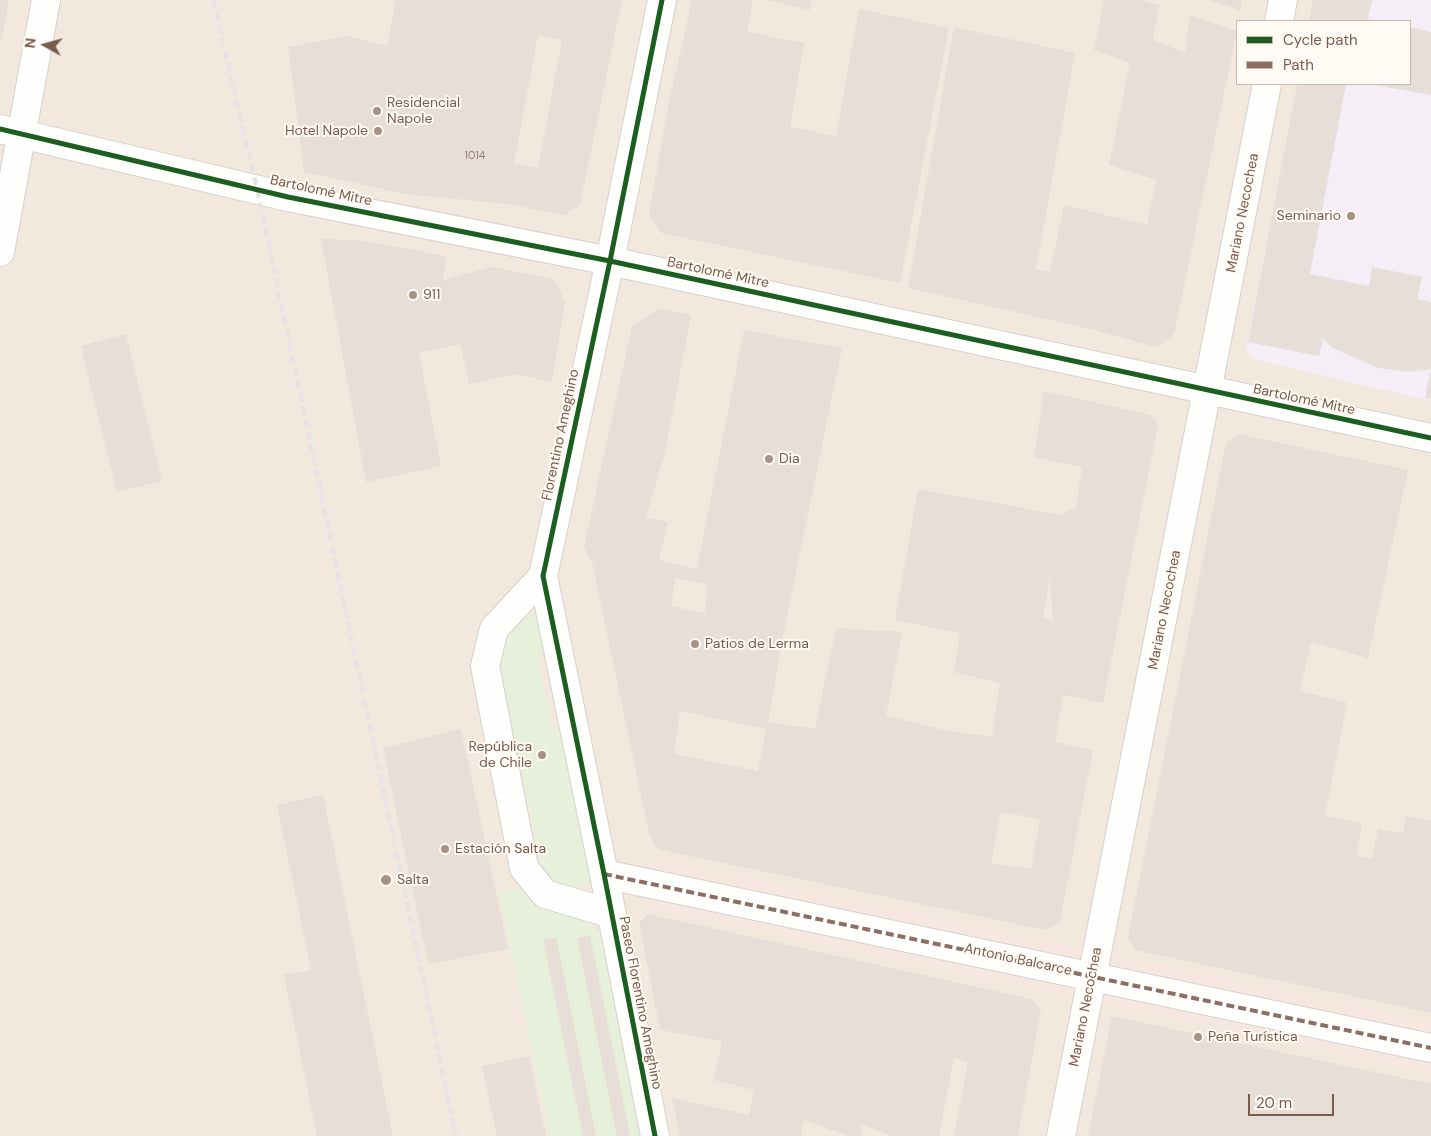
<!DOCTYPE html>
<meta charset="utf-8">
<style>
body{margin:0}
#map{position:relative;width:1431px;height:1136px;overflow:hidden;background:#f9f5f0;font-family:"DM Sans",sans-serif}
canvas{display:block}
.legend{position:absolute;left:1236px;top:20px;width:175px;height:65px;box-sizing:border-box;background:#fffaf3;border:1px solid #cabbb1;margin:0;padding:6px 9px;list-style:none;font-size:15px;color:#7a5c4d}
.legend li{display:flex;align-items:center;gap:10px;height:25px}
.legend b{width:25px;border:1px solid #cabbb1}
.north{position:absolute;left:20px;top:20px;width:50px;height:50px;-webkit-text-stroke:4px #fffaf3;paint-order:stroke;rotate:277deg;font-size:14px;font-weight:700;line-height:20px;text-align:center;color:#7a5c4d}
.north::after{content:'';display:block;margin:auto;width:18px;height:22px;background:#7a5c4d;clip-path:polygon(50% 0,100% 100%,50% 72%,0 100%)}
.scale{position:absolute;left:1248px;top:1094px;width:86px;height:22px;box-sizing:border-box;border:2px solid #7a5c4d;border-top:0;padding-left:6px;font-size:15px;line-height:18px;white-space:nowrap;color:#7a5c4d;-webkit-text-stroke:4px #fffaf3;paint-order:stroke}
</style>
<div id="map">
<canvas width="1431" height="1136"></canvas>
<ul class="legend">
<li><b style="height:6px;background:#1b5e20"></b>Cycle path</li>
<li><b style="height:6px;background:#8d6e63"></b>Path</li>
</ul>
<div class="north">N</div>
<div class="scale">20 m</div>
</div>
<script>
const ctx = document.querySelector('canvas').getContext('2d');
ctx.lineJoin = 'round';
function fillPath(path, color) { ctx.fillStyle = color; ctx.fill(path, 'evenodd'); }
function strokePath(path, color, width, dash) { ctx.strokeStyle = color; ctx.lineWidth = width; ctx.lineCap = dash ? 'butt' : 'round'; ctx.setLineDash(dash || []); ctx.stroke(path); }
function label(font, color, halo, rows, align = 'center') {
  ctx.font = font + ' "DM Sans",sans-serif'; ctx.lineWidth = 4; ctx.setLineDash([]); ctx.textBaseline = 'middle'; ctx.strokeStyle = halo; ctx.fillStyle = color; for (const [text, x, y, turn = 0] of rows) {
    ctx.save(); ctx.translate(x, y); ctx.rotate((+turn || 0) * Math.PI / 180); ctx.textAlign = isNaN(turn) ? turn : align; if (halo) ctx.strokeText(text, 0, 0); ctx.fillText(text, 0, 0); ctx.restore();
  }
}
fillPath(new Path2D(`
 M0,0H1431V1136H0ZM1237,21H1410V84H1237Z`), '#f2e8de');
fillPath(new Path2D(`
 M653,858L1431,1022V1073L642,906Z`), '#f6e8e1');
fillPath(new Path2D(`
 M1313,0H1431V401L1253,359L1246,349L1297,84H1410V21H1309Z`), '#f6eef6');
fillPath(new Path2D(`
 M528,611L544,624L548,645L538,660L552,726L567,737L593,875L589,883C570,890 555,889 542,873L500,663C503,634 504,628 528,611Z
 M519,887L541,907L586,921L604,937L643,1136H550L499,893Z`), '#e7f0db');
fillPath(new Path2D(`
 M0,0H9L1,41H0Z
 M396,0H622L580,205L564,215L507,204L405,194L304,172L288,47L347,36L387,46ZM538,35L562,40L538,168L514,164Z
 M692,0H753L747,32L804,43L790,127L836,136L859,9L949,28L900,283L661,233L649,215L667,112Z
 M768,0H812L810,10Z
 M1104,0H1141L1159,5L1153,40L1185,53L1190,15L1237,31L1174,334L1157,347L1082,327L908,288L954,27L1075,53L1036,269L1050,272L1064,205L1147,225L1156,180L1109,165L1130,63L1094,50Z
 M1209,0H1242L1240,10Z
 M1313,0H1372L1368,19L1376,21H1309Z
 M1410,27L1431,32V95L1374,85L1410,84Z
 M1297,84H1346L1310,274L1369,286L1372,267L1422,277L1417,299L1431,302V369L1408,372L1378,368L1331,347L1323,338L1319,356L1248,342Z
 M321,239L359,240L446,256L443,280L492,267L554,279L565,302L552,382L515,374L469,384L460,344L419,353L441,466L366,482Z
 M659,308L691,315L665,452L646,518L668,522L659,560L697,569L744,330L842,348L783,636L768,722L815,729L836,628L902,632L886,716L950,731L992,737L1000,683L954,672L960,633L895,620L918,489L1062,515L1076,507L1082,467L1034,457L1044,391L1151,415L1158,425L1103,703L1063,695L1055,742L1093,750L1060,921L1046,930L675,853L660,849L654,844L649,833L592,562L584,547L632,326ZM1050,577L1053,620L1043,618ZM675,578L707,584L705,613L671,606ZM680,711L766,729L758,771L674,754ZM1001,812L1040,819L1031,869L991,863Z
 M126,334L162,481L117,492L81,346Z
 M1430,372H1431V399L1425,398Z
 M1239,434L1408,470L1368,658L1311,642L1300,691L1347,703L1325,816L1362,823L1356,856L1372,859L1378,829L1403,833L1406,816L1431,821V1013L1135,950L1128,938L1226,443Z
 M461,729L508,949L428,964L383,748Z
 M323,795L393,1136H317L284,975L311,970L277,805Z
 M648,914L1031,999L1041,1010L1018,1136H954L968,1062L954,1058L939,1136H893L862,1125L861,1136H850L803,1120L801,1136H680L672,1098L749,1115L754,1090L714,1080L722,1041L660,1030L639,923Z
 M590,935L630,1136H617L577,938Z
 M556,937L596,1136H583L543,940Z
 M1112,1016L1431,1084V1136H1088Z
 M529,1056L546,1136H497L482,1066Z`), '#e6ded7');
const minor = new Path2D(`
 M1279,21L1283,0
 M0,129L288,197L610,261L1431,438
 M0,252L46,0
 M543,576L494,629L485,666L524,868L545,894L612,914
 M604,874L1431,1048
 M655,1136L604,874L543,576L610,261L662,0
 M1061,1136L1267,84`);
strokePath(minor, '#d7d1cb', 30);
strokePath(minor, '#fefefd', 28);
strokePath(new Path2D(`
 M213,0L257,189L456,1136`), '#e6e3e7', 4, [8, 5]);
strokePath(new Path2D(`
 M604,874L1431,1048`), '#8d6e63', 4, [8, 4]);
strokePath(new Path2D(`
 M0,129L288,197L610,261L1431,438
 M655,1136L604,874L543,576L610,261L662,0`), '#1b5e20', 5);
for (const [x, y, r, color] of [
 [377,111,5,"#a69286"],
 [378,131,5,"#a69286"],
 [1351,216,5,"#a69286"],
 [413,295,5,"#a69286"],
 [769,459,5,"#a69286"],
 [695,644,5,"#a69286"],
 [542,755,5,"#a69286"],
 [445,849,5,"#a69286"],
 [386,880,6,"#a69286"],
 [1198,1037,5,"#a69286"]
]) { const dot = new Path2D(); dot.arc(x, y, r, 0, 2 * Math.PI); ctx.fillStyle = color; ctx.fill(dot); strokePath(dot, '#fffaf3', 2); }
label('11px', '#977e72', null, [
 ["1014",475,156]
]);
label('14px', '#7a5c4d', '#fffaf3', [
 ["Residencial",387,103],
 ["Napole",387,119],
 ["Hotel Napole",368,131,"right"],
 ["Seminario",1341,216,"right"],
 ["911",423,295],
 ["Dia",779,459],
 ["Patios de Lerma",705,644],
 ["República",532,747,"right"],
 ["de Chile",532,763,"right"],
 ["Estación Salta",455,849],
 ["Salta",397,880],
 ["Peña Turística",1208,1037]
], 'left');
label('14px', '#7a5c4d', '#fffaf3', [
 ["Bartolomé Mitre",321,191,12],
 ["Mariano Necochea",1243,213,-79],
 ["Bartolomé Mitre",718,273,12],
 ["Bartolomé Mitre",1304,400,12],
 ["Florentino Ameghino",561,435,-78],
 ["Mariano Necochea",1165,610,-79],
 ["Antonio Balcarce",1018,960,12],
 ["Paseo Florentino Ameghino",640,1003,79],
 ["Mariano Necochea",1086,1007,-79]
]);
</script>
